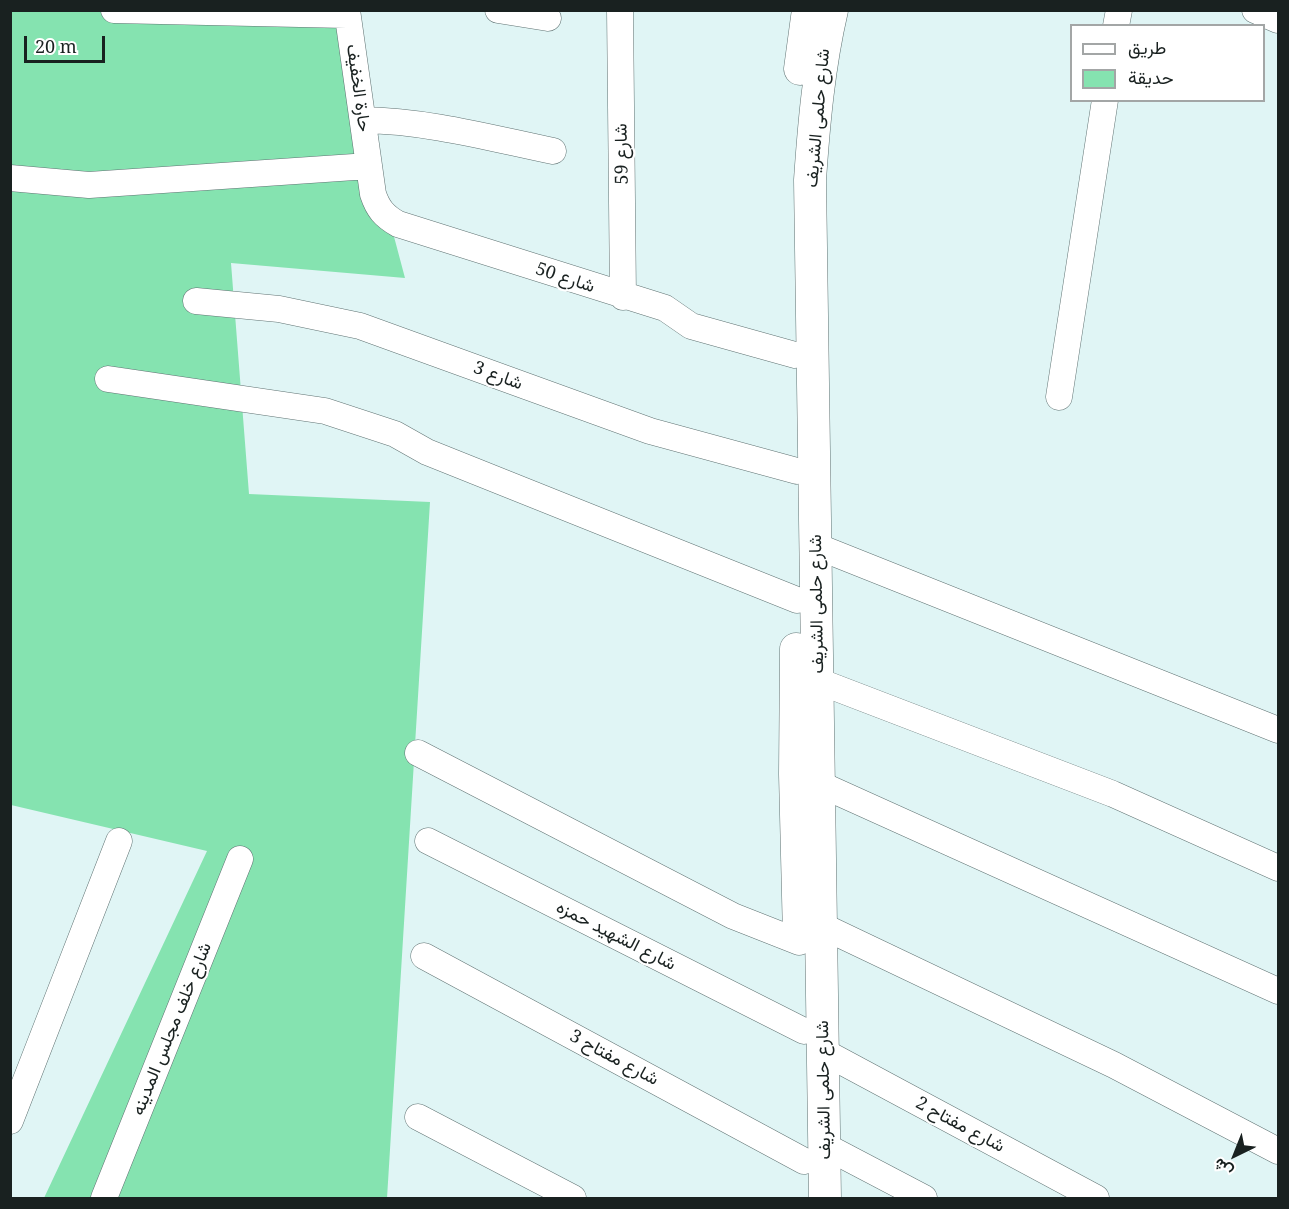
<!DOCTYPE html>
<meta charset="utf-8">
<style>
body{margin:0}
#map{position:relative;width:1289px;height:1209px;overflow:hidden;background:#e0f5f5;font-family:"Noto Serif",Vazirmatn,serif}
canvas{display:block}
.frame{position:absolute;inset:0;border:12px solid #192120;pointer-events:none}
.legend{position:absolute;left:1070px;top:24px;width:195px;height:78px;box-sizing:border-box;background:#fff;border:2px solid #a3a6a6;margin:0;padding:8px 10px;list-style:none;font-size:18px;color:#192120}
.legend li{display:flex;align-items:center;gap:12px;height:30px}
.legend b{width:30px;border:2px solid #a3a6a6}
.north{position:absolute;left:1205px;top:1125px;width:60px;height:60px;-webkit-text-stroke:4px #fff;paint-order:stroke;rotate:223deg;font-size:16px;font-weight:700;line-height:24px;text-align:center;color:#192120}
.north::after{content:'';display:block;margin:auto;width:21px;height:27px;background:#192120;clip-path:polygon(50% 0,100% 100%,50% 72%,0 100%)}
.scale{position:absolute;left:24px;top:36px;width:81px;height:27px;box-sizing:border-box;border:3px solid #192120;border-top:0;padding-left:8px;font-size:18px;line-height:21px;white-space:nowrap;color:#192120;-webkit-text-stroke:4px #fff;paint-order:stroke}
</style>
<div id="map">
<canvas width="1289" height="1209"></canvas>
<div class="frame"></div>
<ul class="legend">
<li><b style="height:8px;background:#fff"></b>طريق</li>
<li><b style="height:16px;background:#85e3b0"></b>حديقة</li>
</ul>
<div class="north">ش</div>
<div class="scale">20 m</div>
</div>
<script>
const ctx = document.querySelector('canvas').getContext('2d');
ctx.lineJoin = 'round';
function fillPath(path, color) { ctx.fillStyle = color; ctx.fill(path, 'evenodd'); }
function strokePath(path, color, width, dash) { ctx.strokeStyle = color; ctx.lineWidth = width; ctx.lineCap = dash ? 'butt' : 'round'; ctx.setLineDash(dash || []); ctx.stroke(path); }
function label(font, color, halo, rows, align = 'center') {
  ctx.font = font + ' "Noto Serif",Vazirmatn,serif'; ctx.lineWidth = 4.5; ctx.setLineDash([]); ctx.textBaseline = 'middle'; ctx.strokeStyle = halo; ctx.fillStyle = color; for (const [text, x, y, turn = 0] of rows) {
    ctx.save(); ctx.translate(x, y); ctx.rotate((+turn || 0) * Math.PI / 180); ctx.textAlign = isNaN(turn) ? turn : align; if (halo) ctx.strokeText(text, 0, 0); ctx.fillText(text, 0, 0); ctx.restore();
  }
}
fillPath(new Path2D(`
 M11,11H334L405,278L231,263L249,494L430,502L387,1198H44L207,851L11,805Z`), '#85e3b0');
const minor = new Path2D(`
 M114,10L347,15
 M347,10L373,194C378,209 384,216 398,224L665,308L691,326L795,355
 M498,10L548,18
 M620,10L623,297
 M1255,10L1278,20
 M1116,26L1119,10
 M363,120C428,121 490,138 553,151
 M10,178L89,185L369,166
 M196,301L279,309L360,326L650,431L797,471
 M108,379L325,411L395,434L427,452L797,600
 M1059,397L1105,100
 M816,546L1278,730
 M818,681L1113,794L1278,868
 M418,753L733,916L799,942
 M804,777L1278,991
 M428,841L804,1031
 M820,925L1114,1065L1278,1151
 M424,956L804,1161
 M824,1052L1096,1198
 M418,1117L573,1198
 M10,1121L119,841
 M825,1146L924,1198
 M104,1198L240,859`);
const tertiary = new Path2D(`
 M800,69L808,10
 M796,649L795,774L799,936
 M825,1198L810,180C814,122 819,66 832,10`);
strokePath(minor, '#607373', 27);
strokePath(tertiary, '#607373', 33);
strokePath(minor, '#fff', 26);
strokePath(tertiary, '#fff', 32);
label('18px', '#192120', '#fff', [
 ["حارة الخفيف",358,88,82],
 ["شارع حلمى الشريف",818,118,-85],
 ["شارع 59",622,154,-91],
 ["شارع 50",565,278,18],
 ["شارع 3",498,376,20],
 ["شارع حلمى الشريف",817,604,-91],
 ["شارع الشهيد حمزه",616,936,27],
 ["شارع خلف مجلس المدينه",172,1029,-68],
 ["شارع مفتاح 3",614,1058,28],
 ["شارع حلمى الشريف",824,1090,-91],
 ["شارع مفتاح 2",960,1125,28]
]);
</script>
